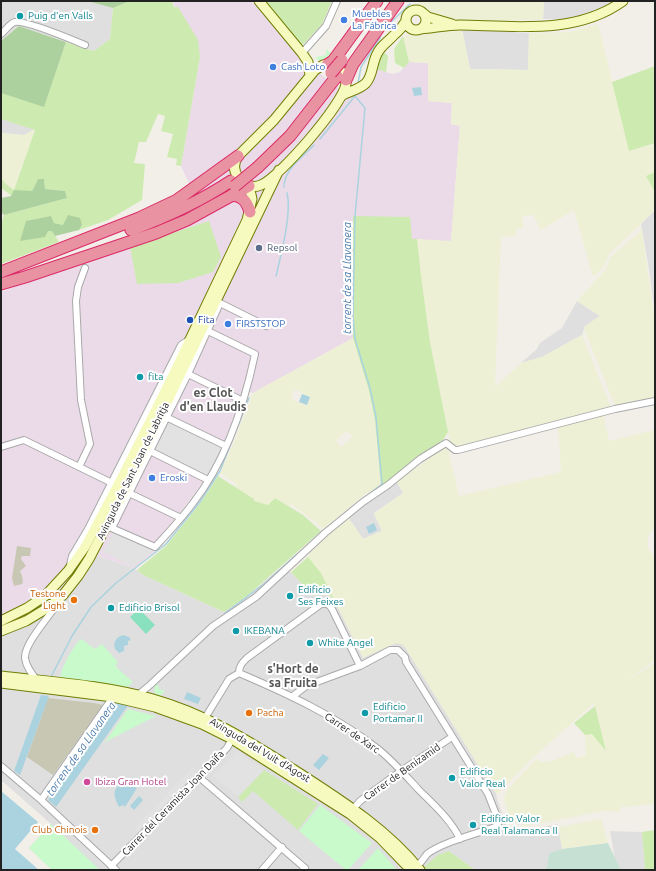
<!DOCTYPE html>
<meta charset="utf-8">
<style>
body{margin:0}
#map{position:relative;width:656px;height:871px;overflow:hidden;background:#f2efe9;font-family:Ubuntu,sans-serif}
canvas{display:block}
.frame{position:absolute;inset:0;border:2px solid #222;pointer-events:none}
</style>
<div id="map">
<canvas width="656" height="871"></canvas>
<div class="frame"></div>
</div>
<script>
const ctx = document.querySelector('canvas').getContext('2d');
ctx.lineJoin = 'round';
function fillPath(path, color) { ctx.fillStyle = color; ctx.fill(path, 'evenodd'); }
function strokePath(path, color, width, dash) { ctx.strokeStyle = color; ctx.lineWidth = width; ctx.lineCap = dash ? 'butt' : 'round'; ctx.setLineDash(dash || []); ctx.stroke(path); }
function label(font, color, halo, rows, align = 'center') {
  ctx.font = font + ' Ubuntu,sans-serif'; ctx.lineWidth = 4; ctx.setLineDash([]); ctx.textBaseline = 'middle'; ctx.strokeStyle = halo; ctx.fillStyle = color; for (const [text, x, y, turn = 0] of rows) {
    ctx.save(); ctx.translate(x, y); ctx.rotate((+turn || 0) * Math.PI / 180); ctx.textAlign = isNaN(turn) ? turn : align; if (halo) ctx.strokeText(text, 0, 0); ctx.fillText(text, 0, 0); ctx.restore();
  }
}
fillPath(new Path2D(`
 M1,1H87L113,8L110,39L94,51L19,26L1,41Z
 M544,1H614L584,16L562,19H543Z
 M462,29L529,33L528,70L470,69Z
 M1,119L35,129L24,135L1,133Z
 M655,210V315L649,269L641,224Z
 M577,301L600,316L585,326L582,335L542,357L521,363L536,350L540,343L562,328Z
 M397,482L403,493L374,513L382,531L363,539L348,517L359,507Z
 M96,555L134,568L143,575L224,612L247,596L284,565L313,596L322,591L334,600L363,657L396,643L401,644L405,647L496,793L498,802L509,832L508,834L558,824L562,849L549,853L547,868L538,870H475L449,851L425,867L426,870H52L29,848L51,824L1,780V636L26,626L43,617Z
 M610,831L642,832L645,870H621L615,859Z`), '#e0dfdf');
fillPath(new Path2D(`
 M172,1H251L302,59L348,96L364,90L369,86L376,69L392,74L400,72L409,62L428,63V101L452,103L451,124L460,126L451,242L412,239L353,254V338L253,393L243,391L223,447L213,468L180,513L155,543L154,552L134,568L96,555L64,600L43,617L26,626L1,636V292L204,216L181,166L200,57Z`), '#ebdbe8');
fillPath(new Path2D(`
 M17,546L31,548L30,556H22L21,559L26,566L20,571L22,576L23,582L22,584L14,586L12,578Z
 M48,698L94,703L103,705L53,775L27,757Z`), '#c7c7b4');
fillPath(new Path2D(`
 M418,1H544L543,19L462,23L427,13L418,5Z
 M598,24L602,39L629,151L655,143V172L646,176L655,192V210L641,224L609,254L604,267L593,277L574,210L541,230L533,215L523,216V228L516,229L515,236L501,237L495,387L521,363L542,357L582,335L611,408L455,448L450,441L430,342L420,272L417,239L451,241L460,126L451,124L452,103L428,101V63L409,62L403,36L462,29L470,69L528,70L529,33L570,32Z
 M35,129L14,190L6,184L1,178V133L24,135Z
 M642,230L655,323V398L615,406L584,329L585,326L600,316L577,301L606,269L610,257Z
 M353,338L369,391L375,421L381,486L365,494L324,529L291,504L289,506L275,498L268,505L256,502L254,501V499L235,487L237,484L220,473L234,442L253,393ZM296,390L310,397L307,405L297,402L292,399L293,392ZM346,431L353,436L341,447L336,441Z
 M603,414L609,441L655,430V529L651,531L648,537V548L655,558V660L626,681L655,663V804L621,807L620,812L605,811L588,814L525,826L515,822L507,810L504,799L506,791L536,759L542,762L551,761L574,752L576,758L586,755L585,735L592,734L606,750L594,703L534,757L500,791L499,795L496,793L476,762L405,647L401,644L396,643L363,658L321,573L308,557L310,552L348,517L363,539L382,531L374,514L403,493L397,482L445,447L448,448L459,496L561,472L558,426Z
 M601,819L608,843L562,849L559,827Z`), '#eef0d5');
fillPath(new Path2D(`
 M130,1H172L174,7H178L198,40L200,57L181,166L176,165L177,159L167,157L173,134L161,131L165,116L158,114L146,142H139L134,163L145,164L142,200L108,220L79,230L82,225H63L54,223L48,231H52L59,242L1,264V224L4,215L67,198L65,191L45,189L44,179H38L32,191L12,196L1,188V178L6,184L14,190L35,130L1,119V93L44,106L66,42L94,51L110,39L113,8Z
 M263,1H332L322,24L304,44H300Z
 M403,36L409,62L404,68L395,63L394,49Z
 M385,53L388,56L386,72L376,69L381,54Z
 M655,66V143L629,151L612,82Z
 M655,172V192L646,176Z
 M353,216L410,217L412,239H417L421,276L430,342L448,432L443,440L381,486L375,421L369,391L353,338Z
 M209,221L221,257L213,272L178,283L137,284L130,247Z
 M218,476L254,499V501L268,505L275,498L303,515L321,531L247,596L224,612L143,575L137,570L166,546L201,502Z
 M308,557L321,573L334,599L322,591L313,596L291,572Z
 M595,706L606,751L592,734L585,735L574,723Z
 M264,770L318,804L298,830L253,791L242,802L238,797Z
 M655,830V870H645L642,832Z
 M449,851L475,870H426L424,867L438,855Z`), '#cdebb0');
fillPath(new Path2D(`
 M87,1H130L113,8Z
 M19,26L66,42L44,107L1,93V41Z
 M38,179H44L45,189L65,191L67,198L4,215L1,212V198L11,196L14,190L32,191Z
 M68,215L80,218L82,225L79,230L55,236L52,231H48L45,237L20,241L26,221L51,216L54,223L63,225Z`), '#add19e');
fillPath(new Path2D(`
 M608,843L621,870H538L547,868L549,853L562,849Z`), '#c6e0d4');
fillPath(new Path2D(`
 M326,49L333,55C328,58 322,61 316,59V57L326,55Z
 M81,639L95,649L102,644L118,662L115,666L133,682L127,688L60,679C61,668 73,646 81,639Z
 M155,685H158L159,689L165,691L159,697L154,692Z
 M128,709L156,716L105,742Z
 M320,805L372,843L348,870H346L299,831Z
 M51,824L100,870H52L29,848Z
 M378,848L397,870H358Z`), '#c8facc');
fillPath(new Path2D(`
 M139,609L155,625L146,634L130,617Z`), '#88e0be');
fillPath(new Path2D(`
 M167,419L222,446L212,468L206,476L152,450Z
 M114,531L153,551L133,567L103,552Z
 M237,752L264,770L238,797L213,776Z
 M194,766L198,775L141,833L137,831L134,828Z`), '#e2e2e2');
fillPath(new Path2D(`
 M421,87L422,95L414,96L412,88Z
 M302,394L310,397L307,405L299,402Z
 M374,523L377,530L369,534L366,527Z
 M123,635L129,637L131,640L128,641V645L124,646V651L119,653L115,649C113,642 116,637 123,635Z
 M187,692L201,698L198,704L184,699Z
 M41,695L49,696L20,775L14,771Z
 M116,702L129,704L56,807L48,800Z
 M323,754L329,758L319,770L313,765Z
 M127,783L137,788L125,807L123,805L119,807C113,795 111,786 127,783Z
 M1,791L38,822L15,849L39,870H1Z
 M139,796L143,800L134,810L130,806Z`), '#aad3df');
strokePath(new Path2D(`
 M386,27L410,4
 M358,83L361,67L380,38L381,33
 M320,139L355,96L365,108L355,216L353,316L355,339L370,388L376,417L382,484L346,512
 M284,187C284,169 303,157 314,145
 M276,276C281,255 292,213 287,193
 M300,552L310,543
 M225,613L264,584L297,554
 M51,677L72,636L91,607L116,583L166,544L200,502L220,471L249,398`), '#aad3df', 1.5);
const street = new Path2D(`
 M1,34C5,31 10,23 15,22C26,20 73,40 85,45
 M302,53L326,26L337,1
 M218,302L266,326
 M188,374L243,401
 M166,417L226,446
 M1,447L24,440L114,484
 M150,451L208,480
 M79,467L90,444L81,400L76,301L78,287L85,268
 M129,493L181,518
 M107,526L155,547C168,533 182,518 193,503C226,461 244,406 255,354L208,331
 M112,528L188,374L220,303
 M70,565L72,556L88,529L181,345L190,339
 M239,673C288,694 336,716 378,749C393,761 406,776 419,790C434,805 451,820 460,839
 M239,673C239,666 242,663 247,658L321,604C327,603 329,604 332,609L360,666
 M37,680C32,674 26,667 25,658C24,643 51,615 59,601
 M138,695L150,685L213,626L256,597L325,533L363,502L388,485L420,459L446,443L455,450H458L615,409L655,401
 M293,696L306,686L360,666L390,650H398L405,657L406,662L488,794L499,822L495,827C476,834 443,842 427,854C424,858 421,863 417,866
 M205,718L229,679L239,673
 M1,766L41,800L116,870
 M199,777L305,868L303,870
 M41,800L113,697
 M354,808L360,801L401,771L452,737
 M111,866L227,748L232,739L231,736
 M262,870L282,847`);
const secondary = new Path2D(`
 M259,1L302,53L308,62L310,75
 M406 20a10 10 0 1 1 20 0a10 10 0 1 1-20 0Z
 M423,13L428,17L452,24
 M421,29C434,28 447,25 460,25C514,26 576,35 623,1
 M323,65C329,64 335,66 340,70C344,74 346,78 346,84C343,104 280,177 261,185C252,189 245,185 239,178C233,171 233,164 238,156L274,120L315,70Z
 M341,96C349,91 359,90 366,83C373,75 372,63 377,54C381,45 388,42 394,35C399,31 403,26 406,21
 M1,621L27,608L45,596L68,571L85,547L123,475L174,373L247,220L252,199L249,186
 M1,631L26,621L49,607L63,595L78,576L89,559L123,494L279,170
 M1,676C52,682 104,685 153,699C206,714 247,740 293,769C339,799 385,827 420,870
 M1,683L113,697L155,707L202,724L232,739L350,814L380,838L411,870`);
const highway = new Path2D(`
 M327,65L333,61L377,1
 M346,80L353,64L398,1
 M258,167L290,136L337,76
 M232,195C243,196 247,202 250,212
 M131,230C166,217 199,202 231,181
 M1,272L139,218L177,200L238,156
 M1,284L25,277L156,233L187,220L249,186`);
strokePath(street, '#a9a9a9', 8);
strokePath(secondary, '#707d05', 11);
strokePath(highway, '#dc2a67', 13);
strokePath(street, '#fff', 6);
strokePath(secondary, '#f7fabf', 9);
strokePath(highway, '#e892a2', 11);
const highwayBridge = new Path2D(`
 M331,73L342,60
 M235,186L258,167`);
strokePath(highwayBridge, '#dc2a67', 13, []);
strokePath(highwayBridge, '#e892a2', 11);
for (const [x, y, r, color] of [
 [20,16,4,"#0f9aa8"],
 [344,20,4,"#3f7fe0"],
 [273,67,4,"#3f7fe0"],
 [259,248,4,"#5c6f8a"],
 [190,320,4,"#1a4fb4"],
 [228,324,4,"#3f7fe0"],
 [140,377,4,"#0f9aa8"],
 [152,478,4,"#3f7fe0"],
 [290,596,4,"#0f9aa8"],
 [74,600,4,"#e8710a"],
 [111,608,4,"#0f9aa8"],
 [236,631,4,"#0f9aa8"],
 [310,643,4,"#0f9aa8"],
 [249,713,4,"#e8710a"],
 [365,713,4,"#0f9aa8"],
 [452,778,4,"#0f9aa8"],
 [87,782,4,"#d1479c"],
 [473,825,4,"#0f9aa8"],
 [95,830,4,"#e8710a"]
]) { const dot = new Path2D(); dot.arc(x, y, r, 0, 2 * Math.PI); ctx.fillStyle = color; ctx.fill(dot); strokePath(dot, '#fff', 1.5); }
label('10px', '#366cbe', '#fff', [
 ["Muebles",352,14],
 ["La Fábrica",352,26],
 ["Cash Loto",281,67],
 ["FIRSTSTOP",236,324],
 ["Eroski",160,478]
], 'left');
label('10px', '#0d838f', '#fff', [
 ["Puig d'en Valls",28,16],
 ["fita",148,377],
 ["Edificio",298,590],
 ["Ses Feixes",298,602],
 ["Edificio Brisol",119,608],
 ["IKEBANA",244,631],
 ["White Angel",318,643],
 ["Edificio",373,707],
 ["Portamar II",373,719],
 ["Edificio",460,772],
 ["Valor Real",460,784],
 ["Edificio Valor",481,819],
 ["Real Talamanca II",481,831]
], 'left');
label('10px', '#4e5e75', '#fff', [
 ["Repsol",267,248]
], 'left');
label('10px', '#164399', '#fff', [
 ["Fita",198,320]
], 'left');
label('10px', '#222', '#fff', [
 ["Avinguda de Sant Joan de Labritja",133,471,-64],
 ["Carrer de Xarc",352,733,34],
 ["Avinguda del Vuit d'Agost",260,750,31],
 ["Carrer de Benizamid",402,772,-35],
 ["Carrer del Ceramista Joan Daifa",173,803,-46]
]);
label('10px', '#c56008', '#fff', [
 ["Testone",66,594],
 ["Light",66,606],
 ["Pacha",257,713,"left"],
 ["Club Chinois",87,830]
], 'right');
label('10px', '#b23c85', '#fff', [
 ["Ibiza Gran Hotel",95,782]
], 'left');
label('italic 11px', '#4a7aab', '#fff', [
 ["torrent de sa Llavanera",347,278,-90],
 ["torrent de sa Llavanera",81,749,-55]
]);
label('bold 12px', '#555', '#fff', [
 ["es Clot",213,393],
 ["d'en Llaudis",213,407],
 ["s'Hort de",293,669],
 ["sa Fruita",293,683]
]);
</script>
